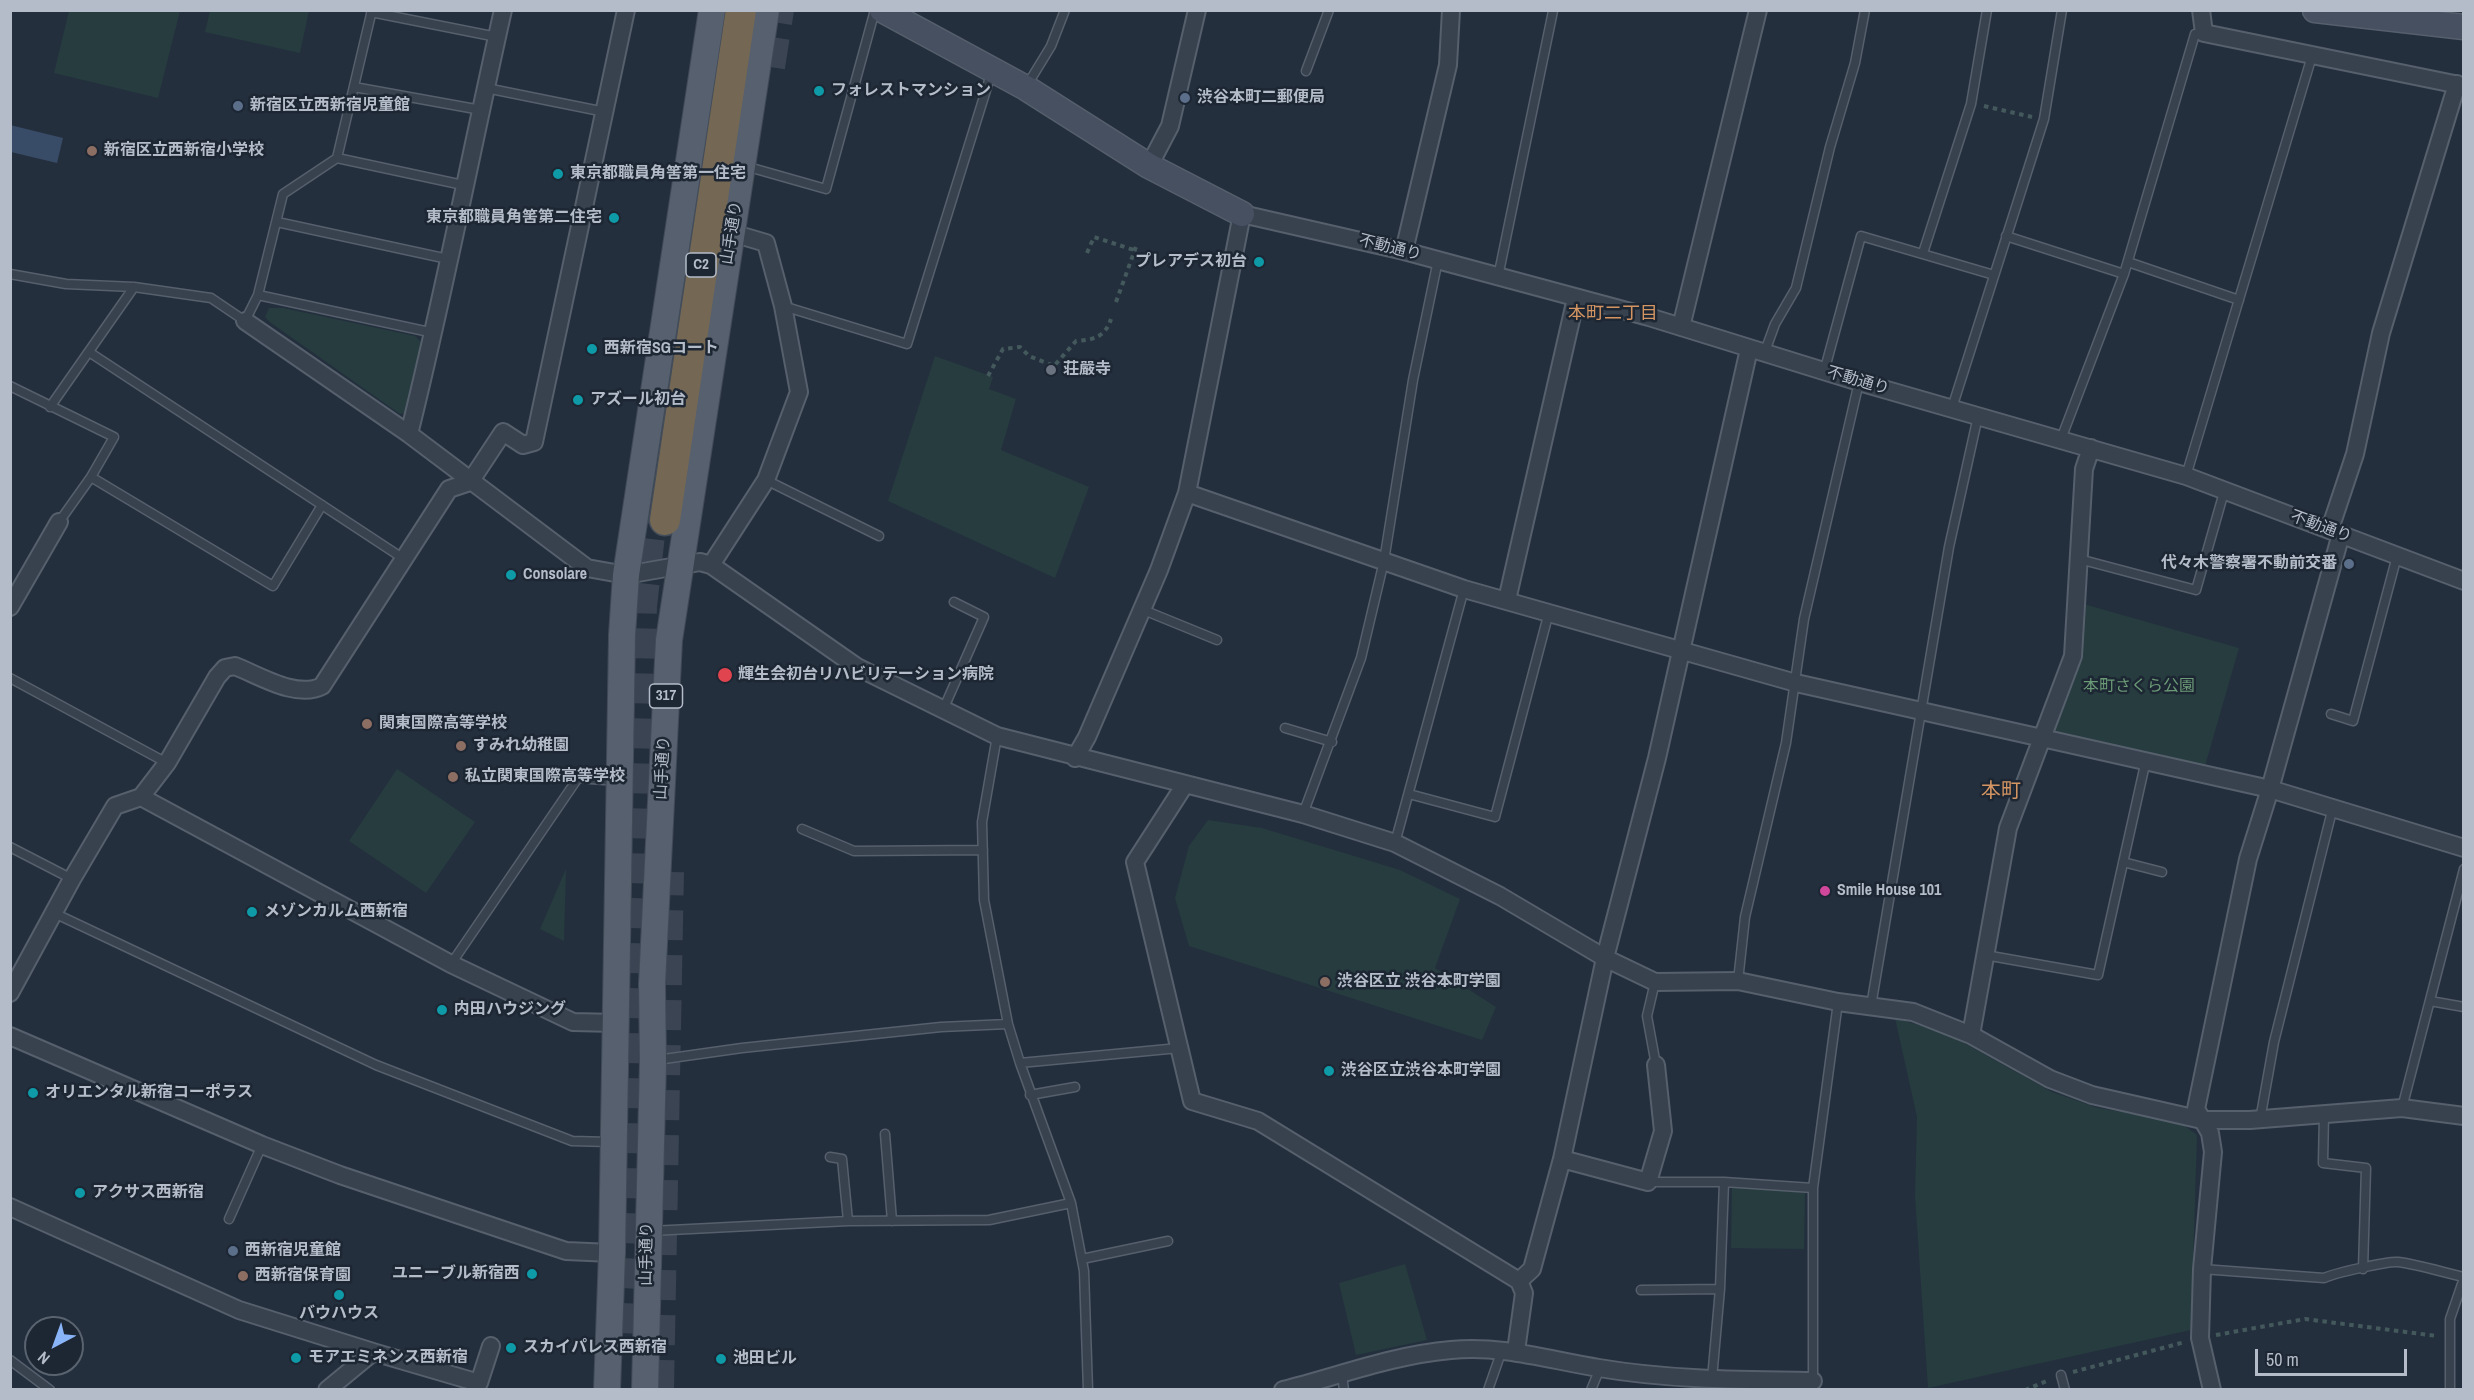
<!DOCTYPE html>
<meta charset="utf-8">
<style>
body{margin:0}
#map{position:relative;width:2474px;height:1400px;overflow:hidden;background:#242f3e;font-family:"Archivo Narrow",sans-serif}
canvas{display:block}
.frame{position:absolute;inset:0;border:12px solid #b4bcc9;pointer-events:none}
.north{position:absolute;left:24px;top:1316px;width:60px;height:60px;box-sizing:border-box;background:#1d2633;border:2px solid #59626f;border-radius:50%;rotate:221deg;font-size:16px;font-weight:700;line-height:24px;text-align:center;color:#b4bcc9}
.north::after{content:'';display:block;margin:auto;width:21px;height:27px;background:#8ab4f8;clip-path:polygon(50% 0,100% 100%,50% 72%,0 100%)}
.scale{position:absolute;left:2255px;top:1349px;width:152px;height:27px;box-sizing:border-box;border:3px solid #b4bcc9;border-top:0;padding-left:8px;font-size:18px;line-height:21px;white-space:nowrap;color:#b4bcc9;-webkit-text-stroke:4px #1d2633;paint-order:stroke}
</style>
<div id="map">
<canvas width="2474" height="1400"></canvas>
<div class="frame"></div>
<div class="north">N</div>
<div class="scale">50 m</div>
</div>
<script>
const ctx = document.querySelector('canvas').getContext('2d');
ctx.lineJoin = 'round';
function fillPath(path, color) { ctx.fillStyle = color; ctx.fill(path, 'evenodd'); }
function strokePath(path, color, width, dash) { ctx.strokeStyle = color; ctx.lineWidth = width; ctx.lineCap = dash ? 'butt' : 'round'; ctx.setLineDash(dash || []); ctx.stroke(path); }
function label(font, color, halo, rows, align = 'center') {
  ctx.font = font + ' "Archivo Narrow","Noto Sans JP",sans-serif'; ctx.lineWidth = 5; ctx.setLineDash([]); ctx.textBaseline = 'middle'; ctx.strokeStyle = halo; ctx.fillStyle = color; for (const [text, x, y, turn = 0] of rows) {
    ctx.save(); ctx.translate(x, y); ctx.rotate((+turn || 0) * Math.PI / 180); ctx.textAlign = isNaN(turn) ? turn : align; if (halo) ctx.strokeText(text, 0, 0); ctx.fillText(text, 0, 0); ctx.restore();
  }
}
fillPath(new Path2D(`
 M69,11H180L158,98L54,73Z
 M210,11H309L300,53L205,32Z
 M269,308H283L415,336L421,342L405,413L400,414L271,323L265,317Z
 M935,356L993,377L989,389L1016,399L1001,450L1089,487L1055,578L888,501Z
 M2080,603L2239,648L2205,766L2054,735L2052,725Z
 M397,769L475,822L426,893L349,841Z
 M1208,820L1262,828L1400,870L1460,899L1435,968L1496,1007L1482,1040L1189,946L1175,898L1189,846Z
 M566,869L564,941L540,929Z
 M1895,1018L1946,1033L2052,1092L2098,1108L2178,1121L2197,1135L2191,1330L1928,1388L1915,1196L1917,1117Z
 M1732,1186L1805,1193L1804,1249L1731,1248Z
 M1405,1264L1427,1340L1356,1355L1339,1283Z`), '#263c3f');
fillPath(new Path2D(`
 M10,125L63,138L57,163L11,152Z`), '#394c67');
strokePath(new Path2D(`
 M770,67L779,10
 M621,1333L626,1242L642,606L652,517
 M659,1390L669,872`), '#3a4453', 30, [30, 15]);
const lane = new Path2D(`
 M371,12L497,37
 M1306,71L1329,10
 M354,87L481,110
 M1026,87L1051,46L1065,10
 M486,88L605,112
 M337,158L463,185
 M745,166L826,189L875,10
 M277,222L448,259
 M2006,236L2124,274
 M1923,253L1971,104L1987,10
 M2128,262L2239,300
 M10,274L66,284L134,287L211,298L245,321L258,295L283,194L337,158L372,10
 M1498,277L1553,11
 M258,295L434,333
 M783,306L907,344L992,71
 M89,352L404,559
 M1764,354L1775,324L1796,288L1830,147L1855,63L1865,10
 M1824,372L1861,236L1994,275
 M10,386L114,437L91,477L59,522
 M50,407L134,287
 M1952,408L2044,119L2062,10
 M2061,439L2124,274L2195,34L2204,33
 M2186,476L2312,56
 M91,477L273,586L322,505
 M766,480L879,536
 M2079,559L2196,590L2224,492
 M1141,609L1217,640
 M10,678L167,763
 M943,710L984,617L954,602
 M2331,714L2353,721L2397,556
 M1285,728L1332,742
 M997,736L982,822L984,900L1008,1024L1020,1063L1071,1203L1084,1271L1088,1390
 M1409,794L1495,817L1549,612
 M1303,814L1361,658L1384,561L1413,380L1438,260
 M802,829L854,851L983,850
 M1395,843L1464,589
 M10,847L72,879
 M2123,862L2162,872
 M54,913L376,1065L572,1141L610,1142
 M1985,955L2098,975L2146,760
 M451,964L578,778L617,781
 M1738,981L1745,917L1786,743L1804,619L1859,382
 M1655,982L1647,1016L1656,1065
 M2430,1001L2464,1007
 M1871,1006L1949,547L1978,416
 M657,1060L742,1048L941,1027L1008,1024
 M1020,1063L1179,1048
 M1030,1095L1075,1087
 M2402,1108L2464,869
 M2324,1114L2323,1163L2366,1168L2363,1269
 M2260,1120L2274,1042L2333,807
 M885,1134L892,1221
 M830,1157L842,1159L848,1221
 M1648,1182H1724L1813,1188
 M229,1219L262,1145
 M651,1231L848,1221L989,1220L1071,1203
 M1082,1259L1168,1241
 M2202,1269L2324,1278C2335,1273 2388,1261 2398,1262C2420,1265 2442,1272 2464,1277
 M1641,1290L1720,1289
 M10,1360L50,1390
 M1342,1375L1344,1390
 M2061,1375L2065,1390
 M1712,1379L1720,1289L1724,1182
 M1488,1390L1502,1350
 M1591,1390L1600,1368
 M1813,1390V1188L1838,1002
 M2450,1390V1319L2464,1278`);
const street = new Path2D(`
 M2201,10L2204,33L2464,86
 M1149,166L1170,126L1197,10
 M1404,251L1448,65L1451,10
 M245,321L409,434L587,568L626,575L700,562L711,565L857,667L997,736L1303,814L1395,843L1500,896L1605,958L1655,982L1738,981L1838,1002L1913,1012L1971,1035L2050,1079L2092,1095L2202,1120H2250L2402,1108L2464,1116
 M1681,327L1758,10
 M409,434C444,294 471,152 503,10
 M1187,493L1464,589L1796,683L2270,789L2464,848
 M2330,529L2355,454L2381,333L2457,84
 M711,565L766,480L799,392L783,306L766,243L732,233
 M1507,600L1576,298
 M10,607L59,522
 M1075,758L1087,737L1159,570L1187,493L1242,214L1404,251L1649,317L1859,382L2186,476L2464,581
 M1184,786L1135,862L1192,1101L1258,1121L1519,1281L1524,1293L1516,1351
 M141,797L451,964L573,1022L616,1023
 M10,993L72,879L115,806L141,797L167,763L217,677L225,668L235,666C260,676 297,699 322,686L449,489L470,482L503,432L523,445L534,442L626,10
 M1971,1035L2008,828L2073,656L2084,469L2091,448
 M10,1036L262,1145L340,1175L566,1251L612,1253
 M1562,1159L1648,1182L1663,1131L1656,1065
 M10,1207L239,1310L373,1352L327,1390
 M1519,1281L1532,1269L1562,1159L1605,958L1657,758L1749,349
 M373,1352L479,1383L491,1346
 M1283,1390C1339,1376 1393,1355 1451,1350C1503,1345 1549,1360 1599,1368C1670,1380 1742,1380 1813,1381
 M2212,1390L2200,1338L2202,1269L2213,1152L2210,1133L2196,1109L2248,859L2270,789L2341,534`);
const secondary = new Path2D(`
 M882,10L1026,88L1149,166L1242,214
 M2315,10L2464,27`);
const primary = new Path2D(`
 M607,1390L612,1253L622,635L626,575L712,10
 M645,1390L653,1061L652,984L669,640L766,10`);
const highway = new Path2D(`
 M665,520L741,10`);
strokePath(lane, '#565f6c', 11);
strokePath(street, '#565f6c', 20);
strokePath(secondary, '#565f6c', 27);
strokePath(primary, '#414a57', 28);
strokePath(highway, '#434c59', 33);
strokePath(new Path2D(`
 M1984,106L2032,117
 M1087,253L1094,237L1134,250
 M1116,302L1137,244
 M988,376L1003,349L1020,347L1029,356L1054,366L1076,341C1094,340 1105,337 1111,319
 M2216,1335L2305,1319L2437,1336
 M2073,1372L2185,1342
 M2025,1390L2049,1380`), '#44595c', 4, [4.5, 4.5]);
strokePath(lane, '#38414e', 8);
strokePath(street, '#38414e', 16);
strokePath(secondary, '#465061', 24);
strokePath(primary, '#56606e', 26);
strokePath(highway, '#746855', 30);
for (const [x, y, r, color] of [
 [819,91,6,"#0f9aa8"],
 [1185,98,6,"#5c6f8a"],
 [238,106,6,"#5c6f8a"],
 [92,151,6,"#8d6e63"],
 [558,174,6,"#0f9aa8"],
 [614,218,6,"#0f9aa8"],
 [1259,262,6,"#0f9aa8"],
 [592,349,6,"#0f9aa8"],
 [1051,370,6,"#6b7280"],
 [578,400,6,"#0f9aa8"],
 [2349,564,6,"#5c6f8a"],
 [511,575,6,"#0f9aa8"],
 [725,675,8,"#e0444e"],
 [367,724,6,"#8d6e63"],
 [461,746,6,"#8d6e63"],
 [453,777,6,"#8d6e63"],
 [1825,891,6,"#d1479c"],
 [252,912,6,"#0f9aa8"],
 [1325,982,6,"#8d6e63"],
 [442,1010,6,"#0f9aa8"],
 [1329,1071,6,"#0f9aa8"],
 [33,1093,6,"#0f9aa8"],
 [80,1193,6,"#0f9aa8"],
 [233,1251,6,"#5c6f8a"],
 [532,1274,6,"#0f9aa8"],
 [243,1276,6,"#8d6e63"],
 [339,1295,6,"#0f9aa8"],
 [511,1348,6,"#0f9aa8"],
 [296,1358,6,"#0f9aa8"],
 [721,1359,6,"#0f9aa8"]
]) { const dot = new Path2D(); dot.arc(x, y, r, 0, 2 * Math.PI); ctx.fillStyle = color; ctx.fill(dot); strokePath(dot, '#1d2633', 2); }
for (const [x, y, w] of [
 [701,265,30],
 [666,696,33]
]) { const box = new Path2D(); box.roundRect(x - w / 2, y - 12, w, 24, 4.5); ctx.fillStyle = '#1d2633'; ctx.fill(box); strokePath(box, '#b4bcc9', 1.5); }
label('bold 15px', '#b4bcc9', null, [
 ["C2",701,265],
 ["317",666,696]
]);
label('bold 16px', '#b4bcc9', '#1d2633', [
 ["フォレストマンション",831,91],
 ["渋谷本町二郵便局",1197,98],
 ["新宿区立西新宿児童館",250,106],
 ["新宿区立西新宿小学校",104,151],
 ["東京都職員角筈第一住宅",570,174],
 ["東京都職員角筈第二住宅",602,218,"right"],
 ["プレアデス初台",1247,262,"right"],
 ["西新宿SGコート",604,349],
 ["荘嚴寺",1063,370],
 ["アズール初台",590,400],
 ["代々木警察署不動前交番",2337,564,"right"],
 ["Consolare",523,575],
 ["輝生会初台リハビリテーション病院",738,675],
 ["関東国際高等学校",379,724],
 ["すみれ幼稚園",473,746],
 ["私立関東国際高等学校",465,777],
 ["Smile House 101",1837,891],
 ["メゾンカルム西新宿",264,912],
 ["渋谷区立 渋谷本町学園",1337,982],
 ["内田ハウジング",454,1010],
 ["渋谷区立渋谷本町学園",1341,1071],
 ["オリエンタル新宿コーポラス",45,1093],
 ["アクサス西新宿",92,1193],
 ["西新宿児童館",245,1251],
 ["ユニーブル新宿西",520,1274,"right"],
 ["西新宿保育園",255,1276],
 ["バウハウス",339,1314,"center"],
 ["スカイパレス西新宿",523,1348],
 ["モアエミネンス西新宿",308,1358],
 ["池田ビル",733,1359]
], 'left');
label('16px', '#b4bcc9', '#1d2633', [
 ["山手通り",732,233,-81],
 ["不動通り",1390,248,14],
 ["不動通り",1858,381,16],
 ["不動通り",2321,527,20],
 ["山手通り",663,768,-87],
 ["山手通り",647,1254,-89]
]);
label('16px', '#6b9a76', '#1d2633', [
 ["本町さくら公園",2139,687]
]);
label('18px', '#d59563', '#1d2633', [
 ["本町二丁目",1613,314]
]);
label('20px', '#d59563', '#1d2633', [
 ["本町",2001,792]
]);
</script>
